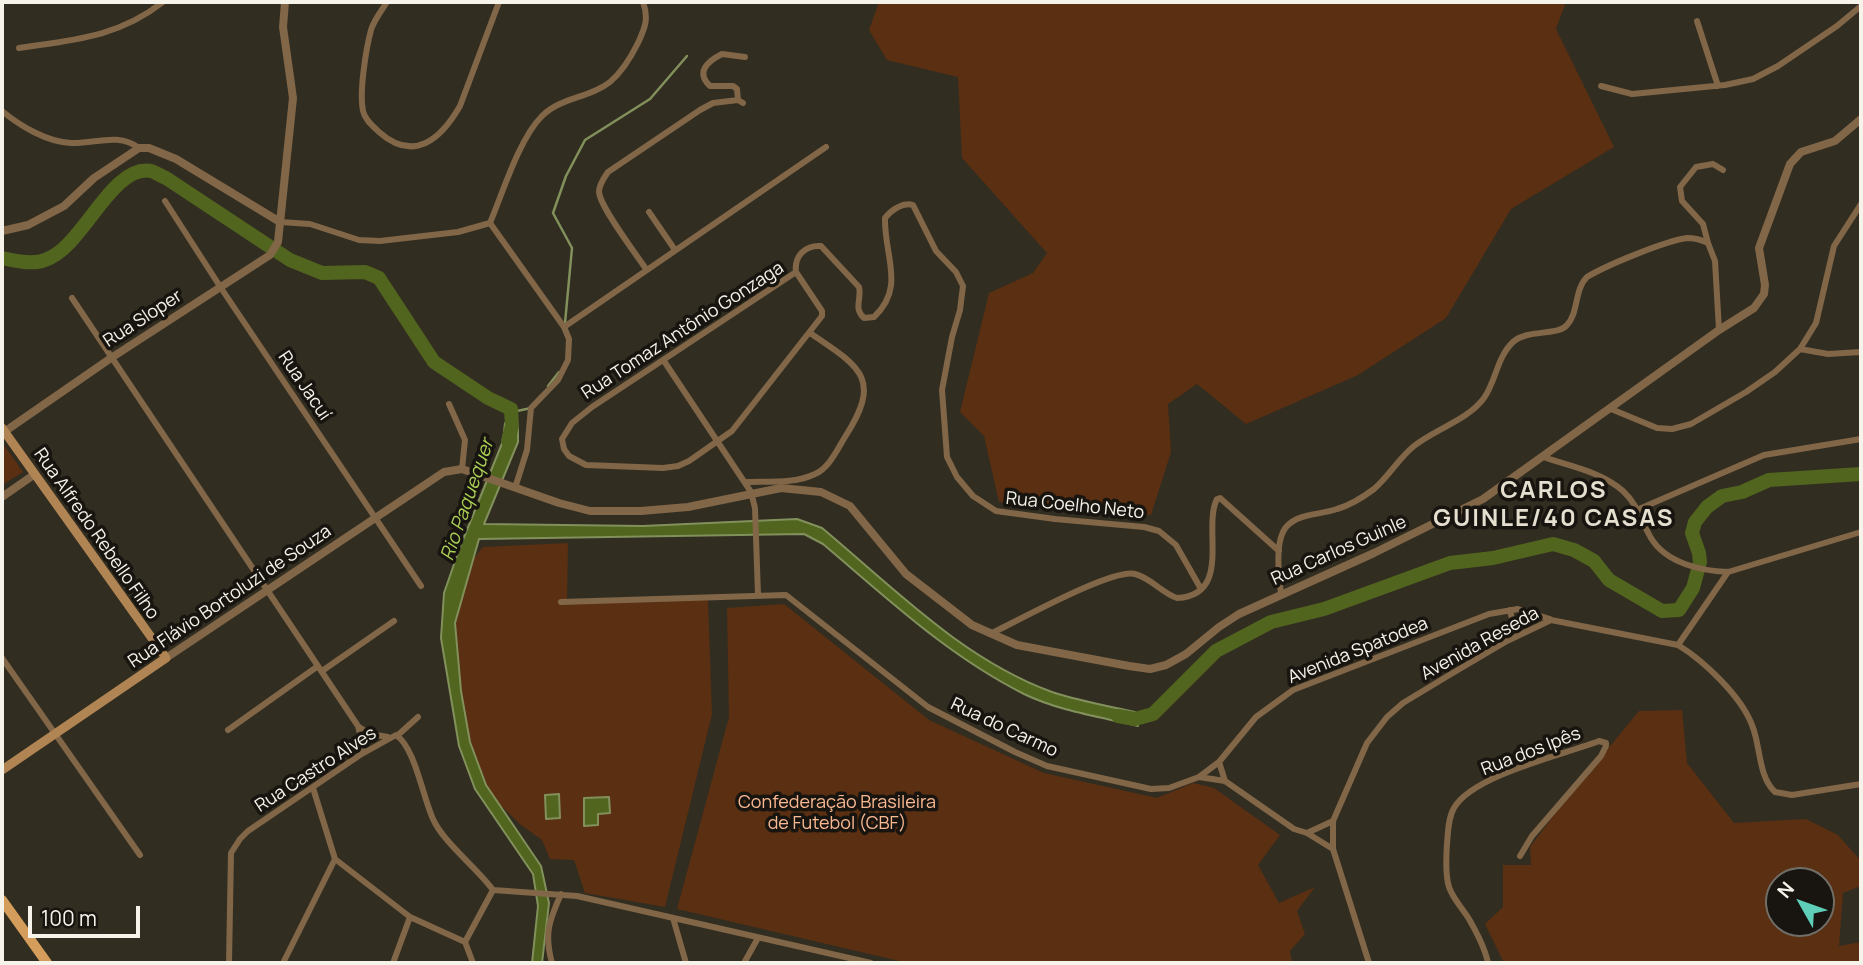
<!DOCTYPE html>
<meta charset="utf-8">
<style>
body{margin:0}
#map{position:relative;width:1863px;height:965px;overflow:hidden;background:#322d21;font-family:Manrope,sans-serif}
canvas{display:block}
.frame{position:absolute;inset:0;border:4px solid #f6f3eb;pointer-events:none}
.north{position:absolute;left:1765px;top:867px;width:70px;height:70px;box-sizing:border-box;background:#181510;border:2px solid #716e68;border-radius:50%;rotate:310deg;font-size:19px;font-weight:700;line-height:28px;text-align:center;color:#f6f3eb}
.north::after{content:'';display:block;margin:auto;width:24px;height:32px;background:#5eceb8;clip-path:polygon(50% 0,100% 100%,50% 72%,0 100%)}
.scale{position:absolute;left:28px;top:906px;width:112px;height:32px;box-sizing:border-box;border:4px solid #f6f3eb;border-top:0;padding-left:9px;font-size:21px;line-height:24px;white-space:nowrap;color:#f6f3eb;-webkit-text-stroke:5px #181510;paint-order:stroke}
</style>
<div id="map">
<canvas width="1863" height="965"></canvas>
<div class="frame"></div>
<div class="north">N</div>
<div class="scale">100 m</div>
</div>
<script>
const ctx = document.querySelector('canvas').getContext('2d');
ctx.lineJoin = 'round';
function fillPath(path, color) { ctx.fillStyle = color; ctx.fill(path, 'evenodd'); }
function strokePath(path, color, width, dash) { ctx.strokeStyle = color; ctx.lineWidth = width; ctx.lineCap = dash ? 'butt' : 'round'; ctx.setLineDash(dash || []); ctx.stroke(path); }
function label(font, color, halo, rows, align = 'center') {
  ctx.font = font + ' Manrope,sans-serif'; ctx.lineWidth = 7; ctx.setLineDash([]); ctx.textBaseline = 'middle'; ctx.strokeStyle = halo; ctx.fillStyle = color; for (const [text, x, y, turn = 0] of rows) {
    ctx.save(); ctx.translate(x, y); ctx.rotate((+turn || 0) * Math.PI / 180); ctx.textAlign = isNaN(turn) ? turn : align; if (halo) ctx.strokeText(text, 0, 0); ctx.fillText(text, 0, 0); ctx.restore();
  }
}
fillPath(new Path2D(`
 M879,2H1566L1556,29L1614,147L1511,209L1446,318L1358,375L1246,424L1197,384L1168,404L1171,452L1151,515L999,502L984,436L960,412L989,293L1033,273L1047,253L962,158L958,77L887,60L869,30Z
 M2,442L23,472L2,485Z
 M568,543L567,601L708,599L712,714L665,907L585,893L574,860L550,859L542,840L521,825L493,798L486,785L470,742L461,692L455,623L471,562L483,547Z
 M784,604L929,720L1044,773L1157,798L1193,783L1214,788L1280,835L1258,865L1279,903L1315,887L1297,911L1305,934L1290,951L1292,963H908L677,909L729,717L727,608Z
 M1682,710L1687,763L1734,823L1806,819L1838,835L1861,861V886L1843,893L1839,946L1861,942V963H1504L1485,924L1503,907V865H1531L1530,847L1564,802L1639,711ZM1779,881H1821V923H1779Z`), '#5a2f12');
const water = new Path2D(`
 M505,423L518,424V442L484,524L643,526L797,519L822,528C894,588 962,659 1052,692C1079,701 1108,706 1135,712L1138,726C1101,717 1059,711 1024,694C948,656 887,598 823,544L804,534L479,539L455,623L461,691L470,742L486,785L541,866L549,903L542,963H532L538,906L533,874L475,789L459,746L441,638L444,593L460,547L503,441Z
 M559,794L560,818L546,819L545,795Z
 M609,797L610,813L598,814V825L584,826V798Z`);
fillPath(water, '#51651e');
strokePath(water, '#82905c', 2);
strokePath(new Path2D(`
 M565,323L572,248L553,213L566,176L585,140L650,99L687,56
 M548,386L559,372
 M511,409L517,411L531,408`), '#82905c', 2.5);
strokePath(new Path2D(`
 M2,258C15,261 33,265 45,260C83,248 111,164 151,171C155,172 161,176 166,178L290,260L322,273L365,272L379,278L434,362L488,398L511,409L512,426L508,441
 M1118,716L1135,719L1153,714L1216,651L1271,622L1324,609L1450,563L1493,558L1553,544L1574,550L1594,561L1609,580L1662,611L1679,610L1693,588L1700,562L1699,553L1692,533L1695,522L1707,507L1722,496L1742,492L1769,480L1861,474`), '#51651e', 14);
strokePath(new Path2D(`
 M387,2C382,10 374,20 371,30C366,49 359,92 363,111C365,120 373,126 379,132C414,163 441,139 460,106L499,2
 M1697,21L1718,86
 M19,48C73,40 119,37 163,2
 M1601,86L1632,94L1725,85L1753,79L1778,66L1837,26L1861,6
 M738,100L737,89L733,86H710C695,72 708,61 722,54L745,57
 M2,111C20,126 47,142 71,143C96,144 117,132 139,148
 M165,201L221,288L421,586
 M649,212L675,250
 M280,222L310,224L359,240L380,241L458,232L490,223C503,192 519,139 542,116C561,97 590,98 610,82C622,72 631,57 638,43C645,28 649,18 643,2
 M490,223L564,327L569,339L568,360L558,380L531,408L527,450L515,488
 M1708,243L1703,224L1682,201L1680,187L1696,167L1713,164L1723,170
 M646,269C636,254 600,207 599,192C599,184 604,178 608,172L700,110L713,103L738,100L743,103
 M796,272C794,256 805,245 821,246L859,287C862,299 853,308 864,318L874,317C906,287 884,256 885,218C891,210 903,202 913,205L936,251L956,272L963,286L960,310L952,337L942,390L947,457L957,477L973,496L996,511L1055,519L1144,527L1159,531L1176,545L1201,589
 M796,272L822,311V316L732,431L689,461L678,466L663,468L586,465L569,456L564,449L562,439L572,423L592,407Z
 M72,298L358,726L363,745L360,755
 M564,327L826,147
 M1800,349L1828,354L1861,352
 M664,361L751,492L755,508L758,595
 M449,404L465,440L462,469
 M1611,409L1657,428L1672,429L1691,424L1746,392L1775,372L1800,349L1816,323L1834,246L1861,204
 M1543,457C1570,466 1602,472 1623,491C1638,505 1641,521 1651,538C1666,563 1701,571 1728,572L1861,532
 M746,482C767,481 795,484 815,474C829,468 837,450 845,437C883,378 860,367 810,333
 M1639,509L1764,455L1861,439
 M1281,594C1279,576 1274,540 1287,526C1299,513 1321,515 1337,509C1351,505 1362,498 1374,489C1389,476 1399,458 1414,446C1435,429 1468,420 1484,398C1496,381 1497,357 1513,342C1527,329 1558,336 1567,325C1579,312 1574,290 1587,277C1607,265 1665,241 1687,238C1694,238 1702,240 1708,243L1715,261L1719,330
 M561,602L786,595L928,707L1015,752L1047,766L1151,789L1169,788L1199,777L1225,781L1294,829L1307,833L1333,849
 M1510,610L1513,624L1519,635
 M990,634C1016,622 1112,568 1135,574C1151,578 1162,593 1177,598C1233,595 1202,528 1217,499L1220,498L1279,551
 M1678,645L1728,572
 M2,658L140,855
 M322,671L394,621
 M359,727L370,734L388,737
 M228,730L318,666
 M398,735L418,717
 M1199,777L1219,762
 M1225,781L1219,762L1256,717L1293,690L1489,614L1518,609L1550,619
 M313,788L335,859L410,917L465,942
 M1307,833L1333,821
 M493,890L577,896L871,963
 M673,918L686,963
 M465,942L493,890
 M465,942L473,963
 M229,963L231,853L240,839L248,831L360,755L396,735C415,747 423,798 433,819C443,842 477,868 493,890
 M283,963L335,859
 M393,963L410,917
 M552,963C544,934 549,921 561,894
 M744,963L758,938
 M1369,963L1333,849V821L1367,743L1387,717L1403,703L1451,674L1507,641L1551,620L1678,645C1704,661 1741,696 1752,725C1761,747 1758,776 1775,792L1792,795L1861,784
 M1488,963C1485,948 1477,933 1469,919C1463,909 1453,899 1449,887C1445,874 1446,858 1447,844C1448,833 1448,818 1454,808C1473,775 1563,755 1599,741L1606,743V746L1601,756L1532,836L1520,856`), '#816648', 6);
strokePath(new Path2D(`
 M2,231L28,225L64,206L94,178L139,148H149L176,159L280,222
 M4,432L111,358L270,255L278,242L293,98L283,27L285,2
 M2,497L35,474
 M166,658L444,472L462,469L559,503L590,511H641L688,507L781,488L821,492L850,506L906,574L972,625L1017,645L1129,666L1150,669L1166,665L1186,654L1219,627L1239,614L1374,553L1483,499L1719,330L1754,308L1764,294L1765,285L1759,248L1790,164L1801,152L1835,141L1861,119`), '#816648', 8);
strokePath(new Path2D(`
 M2,428L166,658L2,770`), '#b08553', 9);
strokePath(new Path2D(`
 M2,900L47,963`), '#d59d5b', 10);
label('18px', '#f6f3eb', '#181510', [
 ["Rua Sloper",143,319,-33],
 ["Rua Tomaz Antônio Gonzaga",683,331,-33],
 ["Rua Jacuí",304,386,56],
 ["Rua Coelho Neto",1075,506,6],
 ["Rua Alfredo Rebello Filho",96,534,55],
 ["Rua Carlos Guinle",1339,551,-24],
 ["Rua Flávio Bortoluzi de Souza",230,597,-34],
 ["Avenida Reseda",1480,644,-29],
 ["Avenida Spatodea",1358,651,-22],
 ["Rua do Carmo",1004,728,25],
 ["Rua dos Ipês",1531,752,-21],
 ["Rua Castro Alves",316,770,-33]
]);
label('18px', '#fbb992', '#181510', [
 ["Confederação Brasileira",837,803],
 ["de Futebol (CBF)",837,824]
]);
label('italic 19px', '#abcf55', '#181510', [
 ["Rio Paquequer",468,500,-71]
]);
ctx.letterSpacing = '2px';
label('bold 24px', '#e5dfd0', '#181510', [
 ["CARLOS",1554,491],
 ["GUINLE/40 CASAS",1554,519]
]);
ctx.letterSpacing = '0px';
</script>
